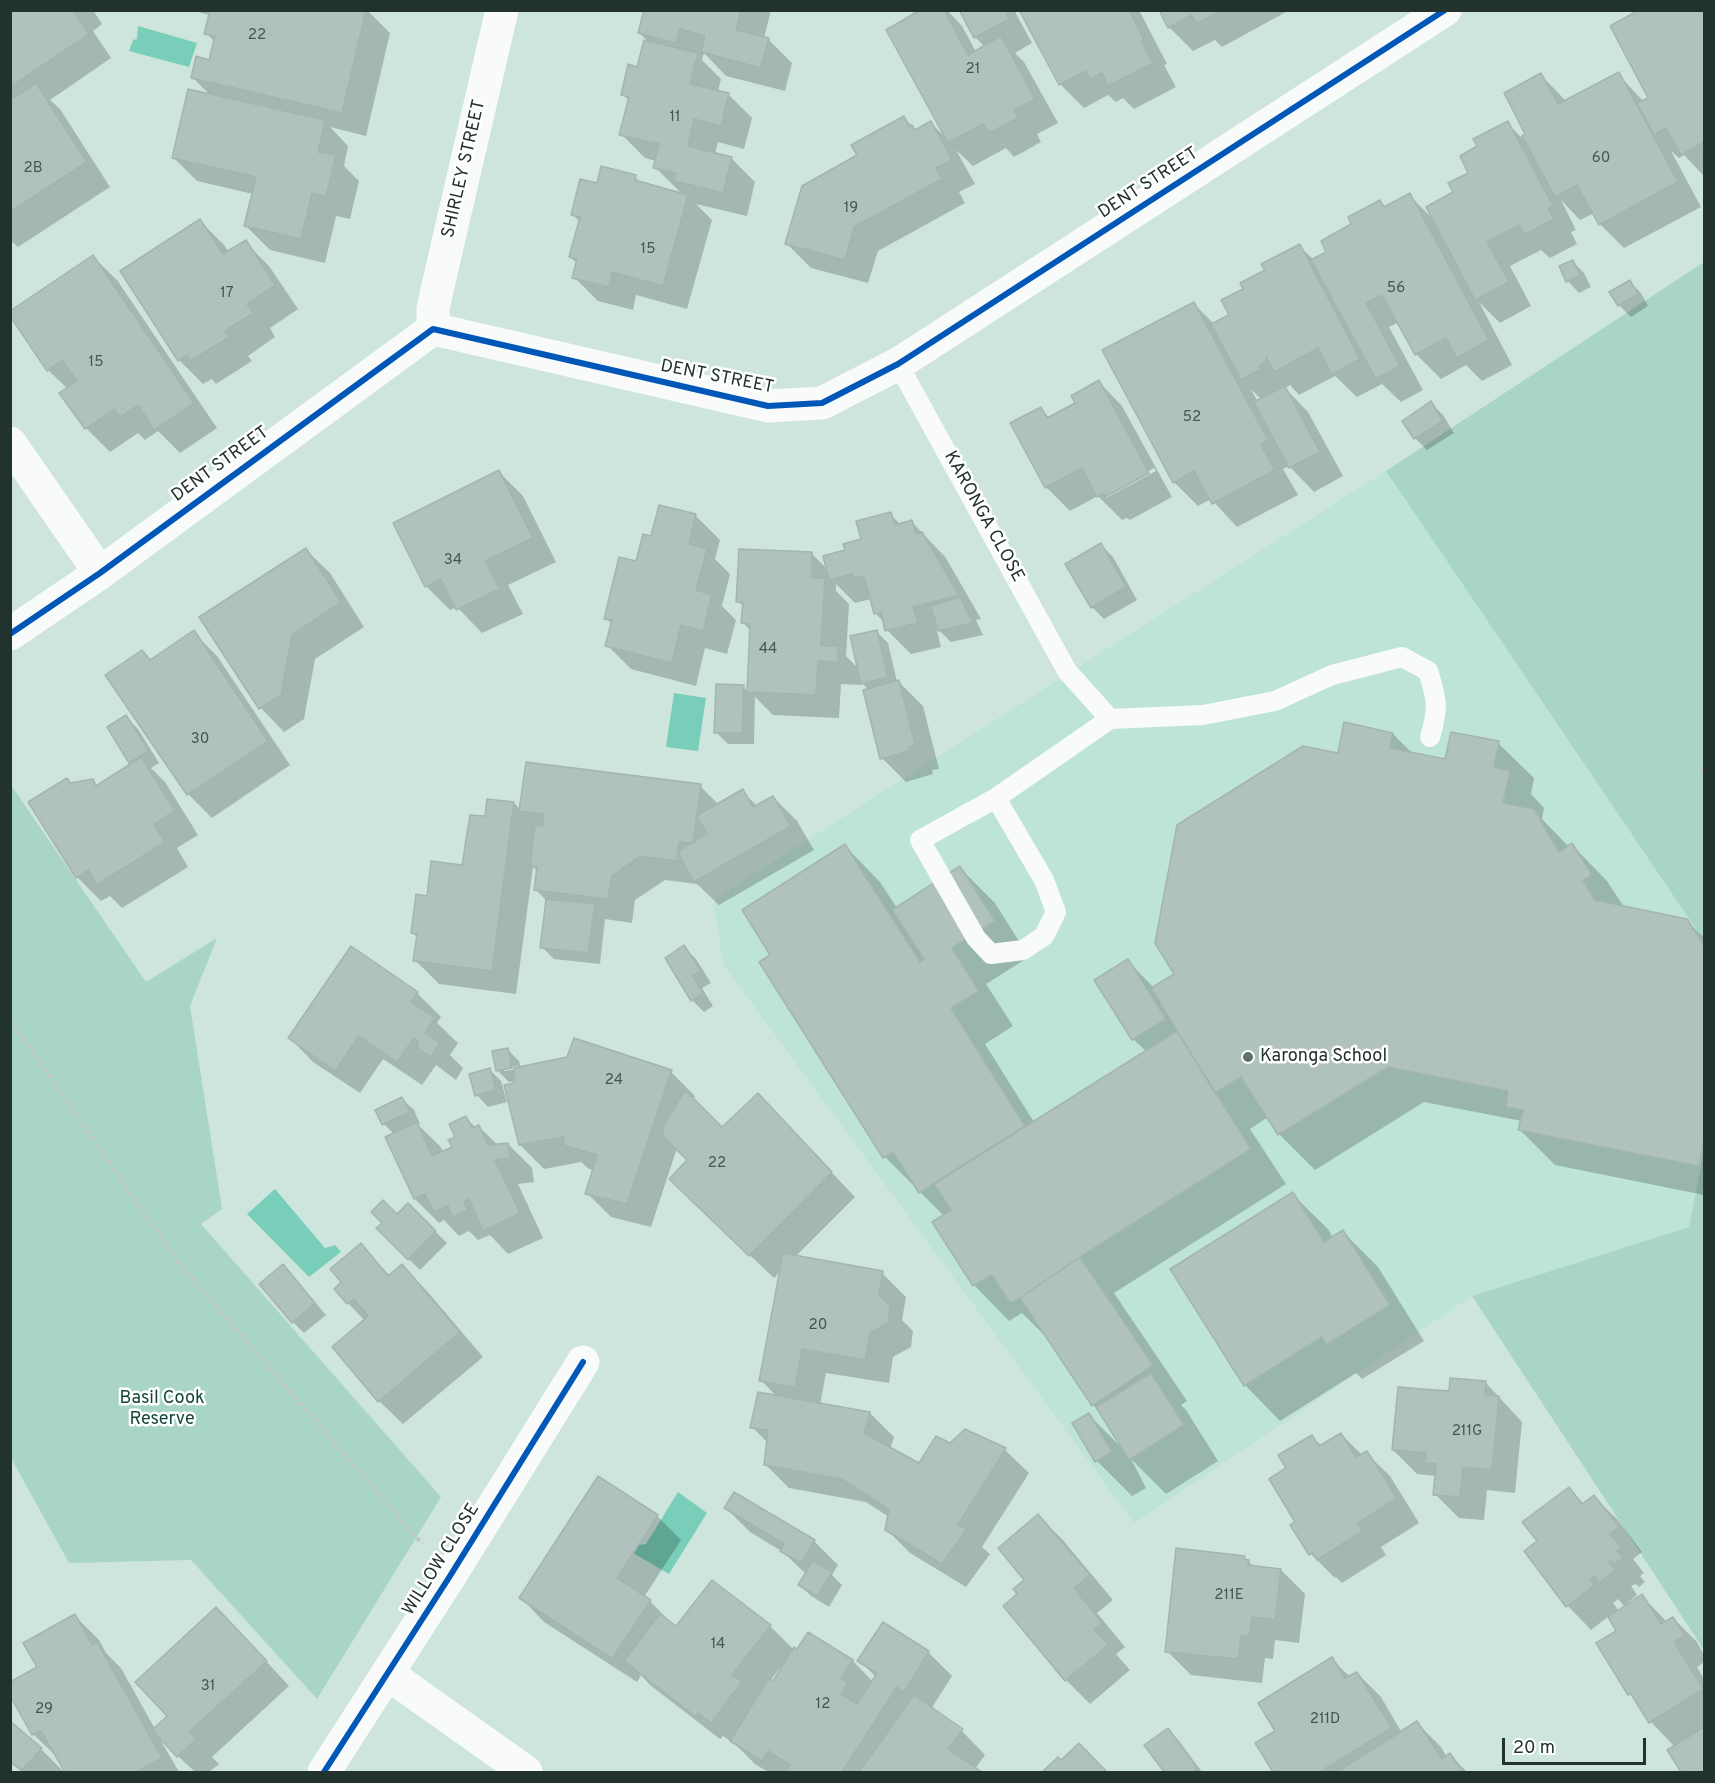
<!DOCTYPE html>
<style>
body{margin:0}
#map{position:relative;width:1715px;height:1783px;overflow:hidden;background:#cee5de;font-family:Overpass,sans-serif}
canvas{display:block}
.frame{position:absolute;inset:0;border:12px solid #22322d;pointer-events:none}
.scale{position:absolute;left:1502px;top:1738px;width:144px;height:27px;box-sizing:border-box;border:3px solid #22322d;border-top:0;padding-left:8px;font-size:18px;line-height:21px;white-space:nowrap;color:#22322d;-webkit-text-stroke:4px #fff;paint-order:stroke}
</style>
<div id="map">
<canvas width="1715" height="1783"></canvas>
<div class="frame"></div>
<div class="scale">20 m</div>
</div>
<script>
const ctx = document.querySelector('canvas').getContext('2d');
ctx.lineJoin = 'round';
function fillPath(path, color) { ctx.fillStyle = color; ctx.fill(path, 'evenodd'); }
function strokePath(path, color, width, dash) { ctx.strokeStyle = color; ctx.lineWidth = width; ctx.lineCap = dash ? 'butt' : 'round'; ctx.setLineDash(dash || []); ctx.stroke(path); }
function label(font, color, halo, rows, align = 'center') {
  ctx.font = font + ' Overpass,sans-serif'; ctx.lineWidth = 5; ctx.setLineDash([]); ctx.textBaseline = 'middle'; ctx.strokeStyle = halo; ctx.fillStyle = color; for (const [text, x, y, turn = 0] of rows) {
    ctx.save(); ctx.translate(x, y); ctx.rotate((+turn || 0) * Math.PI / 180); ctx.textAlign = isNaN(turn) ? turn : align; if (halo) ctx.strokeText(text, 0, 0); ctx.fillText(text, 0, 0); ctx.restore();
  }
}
fillPath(new Path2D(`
 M1386,471L1704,941V1151L1689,1227L1472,1296L1134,1523L723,964L713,900Z`), '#bee4d9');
fillPath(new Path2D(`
 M1704,262V941L1386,471Z
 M11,785L146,982L217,938L190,1006L222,1209L201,1224L441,1497L317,1699L191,1560L69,1563L11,1458Z
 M1704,1151V1650L1472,1296L1689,1227Z`), '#a9d5c8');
fillPath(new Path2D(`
 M138,26L197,43L189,67L129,51L133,40L137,39Z
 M674,693L706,698L698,751L666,747Z
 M275,1189L325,1248L335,1245L341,1252L309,1277L247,1214Z
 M678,1492L707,1513L669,1574L633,1553L638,1545L646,1544Z`), '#79ceba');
fillPath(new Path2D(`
 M10,10H93L102,24L93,31L111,58L50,100L60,109L110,187L18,247L10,240Z
 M199,10H367L390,33L366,136L330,127L348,146L344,166L359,181L350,219L336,216L325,263L270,250L246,226L253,194L197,181L173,157L210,95L192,77L210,61L215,42L206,33L210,15L201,13Z
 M645,10H771L764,38L768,39L792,63L785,91L726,76L704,53L702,60L721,79L718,92L728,94L752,118L744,149L718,142L715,154L731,158L755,182L747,216L696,204L712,220L687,309L636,295L633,310L598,301L574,277L578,264L570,257L580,222L572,214L598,185L635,177L641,183L682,194L655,167L656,161L645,158L621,134L629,101L623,94L639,68L650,43L639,33Z
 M923,10H947L962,26L976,52L985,47L975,37L961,10H1014L1032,43L1015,53L1024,62L1058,123L1037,134L1041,142L1014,157L1006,148L973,166L956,150L975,184L959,192L965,203L878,251L868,283L811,268L787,244L859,156L904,118L917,131L931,123L947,139Z
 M1020,10H1139L1167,64L1164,65L1176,87L1134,109L1123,98L1116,102L1108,95L1084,108L1060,84Z
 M1160,10H1285L1286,12L1222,47L1215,40L1193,51L1169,27Z
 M1642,10H1704V176L1684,155L1679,158L1671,151L1701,207L1624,248L1600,224L1594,213L1580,220L1561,200L1576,230L1571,232L1577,244L1550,258L1541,250L1510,266L1531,306L1500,323L1479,302L1512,365L1482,381L1466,365L1441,379L1417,355L1399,322L1389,327L1423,390L1401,402L1382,384L1357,397L1335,376L1299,395L1290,385L1285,388L1308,412L1343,476L1314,492L1289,466L1283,469L1298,495L1237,527L1211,499L1198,506L1174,482L1194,304L1214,324L1231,315L1245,289L1299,246L1314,260L1328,252L1353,225L1379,202L1386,208L1409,195L1432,218L1470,174L1479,147L1507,123L1527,143L1541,75L1566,101L1618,74L1644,102L1650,99ZM1251,389L1262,400L1258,402Z
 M200,221L224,245L229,252L245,242L269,266L298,309L270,328L275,337L248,356L252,361L216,384L212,379L203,384L179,360L122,272Z
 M93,257L117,280L217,428L180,453L158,431L145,440L138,433L110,452L86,428L68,389L48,370Z
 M1573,262L1584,273L1591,287L1579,293L1568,281Z
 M1630,282L1641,293L1648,306L1631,317L1619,305Z
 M1099,382L1122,406L1172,497L1130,520L1127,518L1122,520L1098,496L1070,511L1046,487L1040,409L1050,418L1077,403ZM1154,468L1156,471L1106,498V495Z
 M1431,403L1443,415L1454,433L1427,450L1415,438L1404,421Z
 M499,472L523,496L556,562L508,585L523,614L482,633L457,607L450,610L426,586L395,523Z
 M890,514L901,525L912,522L946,558L981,619L976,620L983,635L951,642L936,627L941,647L911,654L887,630L885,623L875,613L871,599L855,603L836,584V591L849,604L846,656L859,669L876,631L888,643L897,682H899L923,706L939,769L932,770L933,774L906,782L882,758L869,690L861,682V685L841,684L839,718L773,715L755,697L754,744H728L716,732L743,687L749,692L751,631L743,623L744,607L738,601L812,554L828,570L847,551L863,540Z
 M696,516L720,540L715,559L730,574L722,606L736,620L727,654L705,648L696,686L631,669L607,645L612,624L606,618L652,538Z
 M1101,545L1113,557L1137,600L1104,619L1092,607L1067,565Z
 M306,550L330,573L364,627L315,659L304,719L284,732L261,708Z
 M193,632L217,656L290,765L212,818L188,794L142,652L151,661Z
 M126,717L138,729L159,763L151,768L165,782L198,835L177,848L188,867L122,908L110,896L101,901L77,877L31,802L71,785L92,781L98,786L133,764L131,762Z
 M1393,734L1413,754L1446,761L1498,743L1534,778L1531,794L1544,808L1542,819L1569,847L1572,845L1607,881L1624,907L1686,920L1704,938V1195L1555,1165L1520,1130L1522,1121L1424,1102L1315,1170L1279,1134L1268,1117L1250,1129L1286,1184L1114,1293L1187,1401L1181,1405L1186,1410L1218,1461L1166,1494L1131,1459L1146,1488L1132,1496L1097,1461L1089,1415L1122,1448L1102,1413L1093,1405L1046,1337L1022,1313L1009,1321L974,1285L944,1216L885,1157L761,962L772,956L845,846L880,882L897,908L960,868L995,903L1029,957L986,984L1013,1026L985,1044L1034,1122L1147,1052L1133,1039L1128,961L1154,988L1176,975L1339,755Z
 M700,786L719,805L742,791L757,806L773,797L797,821L814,850L719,905L697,884L665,880L635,900L632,923L605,919L600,964L554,959L542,947L547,901L535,889L538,872L533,867L516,994L439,984L415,960L418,938L412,933L428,897L464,866L486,818L514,803L521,810Z
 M684,947L696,959L711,983L702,988L713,1006L704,1012L692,1000Z
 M417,993L441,1017L437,1023L458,1043L450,1055L463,1068L456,1080L436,1065L422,1085L383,1059L360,1093L313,1062L290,1038Z
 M507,1049L519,1061L521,1069L671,1072L695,1096L693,1100L722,1129L781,1119L855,1197L795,1257L882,1273L906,1297L902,1320L913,1331L911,1347L893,1357L889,1383L826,1373L820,1405L870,1413L894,1437L890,1449L919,1465L951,1445L1005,1450L1029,1473L982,1547L990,1554L966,1587L910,1553L886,1529L889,1517L866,1502L789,1488L765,1464L768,1443L752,1427L777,1397L761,1380L781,1271L774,1278L695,1203L689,1160L677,1148L651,1227L611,1217L587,1193L594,1170L589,1169L581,1162L544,1169L520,1145L516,1081L509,1082L497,1070ZM519,1066V1069L504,1071V1068Z
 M489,1069L501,1081L507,1102L488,1107L477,1095Z
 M402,1099L414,1110L420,1124L418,1125L441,1147L443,1153L454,1147L466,1118L476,1128L479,1127L498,1145L508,1144L532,1168L534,1182L518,1184L543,1238L508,1254L490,1235L478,1240L469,1231L459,1236L444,1220L439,1223L415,1199L394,1134L384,1124Z
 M1292,1194L1328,1229L1333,1238L1343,1232L1378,1267L1424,1341L1362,1379L1356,1373L1280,1421L1245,1385L1172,1269Z
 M408,1205L447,1243L420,1270L378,1228L397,1216Z
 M361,1245L390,1276L402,1266L426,1290L483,1357L403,1424L379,1401L365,1321L348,1303L343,1283Z
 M294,1278L326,1315L304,1333L293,1322Z
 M1486,1383L1522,1422L1515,1493L1487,1490L1484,1520L1459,1518L1435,1494L1437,1476L1417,1474L1393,1450Z
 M1341,1434L1362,1455L1366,1453L1390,1476L1419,1523L1381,1547L1386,1555L1342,1583L1336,1577L1335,1578L1311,1554L1297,1522L1288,1469L1312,1437L1322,1446Z
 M1569,1489L1584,1504L1594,1497L1618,1520L1642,1552L1633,1559L1644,1573L1640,1576L1645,1582L1639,1587L1636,1584L1631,1586L1637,1595L1626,1604L1627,1606L1642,1596L1667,1622L1673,1618L1697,1642L1704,1655V1662L1697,1667L1704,1679V1772H1682L1669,1751L1675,1747L1651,1722L1640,1705L1630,1694L1618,1631L1609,1616L1591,1630L1568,1606L1539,1542ZM1618,1599L1625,1607L1619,1611L1613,1603Z
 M726,1508L814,1541L838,1565L832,1575L842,1585L829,1607L811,1596L799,1584L806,1574L783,1552L750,1532Z
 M657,1516L681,1540L644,1597L650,1601L676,1628L713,1582L770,1626L794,1650L798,1651L808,1634L853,1661L873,1682L876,1677L859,1660L928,1652L952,1676L931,1709L962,1731L985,1755L975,1769L979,1772H768L755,1764L736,1745L723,1736L720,1739L650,1685L641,1675L637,1682L544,1622L521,1598ZM780,1668L782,1670L773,1683L770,1681Z
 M1038,1516L1062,1539L1113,1600L1097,1613L1125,1647L1116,1654L1130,1670L1090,1704L1066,1680L1019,1594L1026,1580Z
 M1244,1557L1254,1567L1281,1570L1305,1594L1299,1643L1275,1640L1273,1659L1265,1658L1262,1683L1191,1675L1167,1651Z
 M75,1616L99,1640L106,1653L121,1668L155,1729L169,1716L240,1633L289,1686L212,1757L219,1764L209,1772H195L160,1739L179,1772H67L58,1758L33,1734L39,1667Z
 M1332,1659L1350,1677L1357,1673L1381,1697L1402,1733L1417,1723L1441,1747L1447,1757L1450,1755L1467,1772H1275L1257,1743L1277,1731Z
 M10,1723L41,1749L64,1772H22L10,1763Z
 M1167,1730L1179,1741L1202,1772H1166L1146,1745Z
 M1079,1745L1106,1772H1044L1058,1759L1061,1762Z`), '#0003');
const building = new Path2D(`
 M10,10H73L89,34L10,87Z
 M210,10H366L342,113L191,78L196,56L209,60L215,36L204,34Z
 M644,10H741L736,30L769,38L761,68L701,52L705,36L680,29L676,43L638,33Z
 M920,10H944L968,55L1001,36L1035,99L1014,110L1018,118L989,133L983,124L948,143L886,30Z
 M959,10H1005L1009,19L974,38Z
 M1019,10H1129L1144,39L1141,41L1153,63L1108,86L1102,73L1090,79L1086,71L1059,85Z
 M1159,10H1222L1197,24L1192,15L1168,28Z
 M1639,10H1704V142L1681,155L1666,128L1654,135L1637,103L1648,98L1610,26Z
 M644,40L698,53L690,84L729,93L721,126L694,119L688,146L732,157L723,193L674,181L676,173L653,168L659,144L619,135L629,97L621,95L628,64L637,67Z
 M1619,72L1678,182L1599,225L1577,185L1555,197L1522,136L1525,134L1504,93L1541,73L1558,104Z
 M36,83L87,162L10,212V100Z
 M188,89L325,120L318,152L336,155L326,196L312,193L301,239L244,226L256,177L172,158Z
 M904,116L909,126L912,125L915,130L931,121L952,160L936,168L942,179L854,227L845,260L785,244L802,186L857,155L851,145Z
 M1508,121L1553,206L1548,208L1554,219L1524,235L1519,225L1487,242L1509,282L1475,300L1426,207L1453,192L1448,183L1468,173L1460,156L1477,146L1473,139Z
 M601,166L636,175L635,180L688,195L663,286L612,272L609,287L572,278L577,259L569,257L580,217L571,215L580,179L597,183Z
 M1410,193L1489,340L1457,358L1446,338L1415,355L1382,295L1366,303L1400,366L1376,379L1311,260L1326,252L1321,241L1351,224L1348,217L1380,200L1384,207Z
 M200,219L223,254L246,240L275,285L247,304L253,313L225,331L229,337L191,361L187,355L178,361L120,271Z
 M1300,244L1360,359L1332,374L1318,348L1274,372L1266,357L1267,361L1259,366L1261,369L1241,380L1211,324L1229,315L1221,300L1243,289L1240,283L1265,270L1261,264Z
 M93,255L194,403L154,430L138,405L120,417L115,409L85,429L59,393L77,381L62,360L47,371L10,316V311Z
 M1573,260L1580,275L1566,282L1559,266Z
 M1630,280L1638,294L1618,306L1609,292Z
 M1194,302L1268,440L1261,445L1275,470L1212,504L1194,471L1173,483L1102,350Z
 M1099,380L1149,473L1105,497L1104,493L1097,497L1082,468L1045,488L1010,423L1041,407L1047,418L1075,403L1071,396Z
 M1285,386L1320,452L1289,468L1254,402Z
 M1431,401L1443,421L1414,439L1402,421Z
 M499,470L533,538L485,561L500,589L456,610L441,579L425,587L393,523Z
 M659,505L696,514L689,544L707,549L696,590L712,595L703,631L681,625L672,663L605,646L612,620L604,619L619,557L636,561L643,534L651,536Z
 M891,512L895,525L912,520L916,534L922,532L959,595L913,607L918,623L885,631L881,612L874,614L864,576L853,578L852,574L829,580L823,556L845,550L843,544L861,539L856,521Z
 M1101,543L1126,587L1091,608L1065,564Z
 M306,548L341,602L292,635L281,695L259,709L199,617Z
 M739,549L812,552V578H825L821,646H838V662L818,661L816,695L747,692L750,624L741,623L743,602H736Z
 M960,597L973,623L938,631L931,606Z
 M194,630L268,741L187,795L105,675L142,650L150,660Z
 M877,630L888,677L861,684L850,636Z
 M899,680L915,745L909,747V751L880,759L863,690Z
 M716,684L744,685L742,733H714Z
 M126,715L149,751L129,763L107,727Z
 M1344,722L1393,733L1390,748L1445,759L1451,732L1499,741L1494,767L1510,771L1503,803L1534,809L1559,852L1572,843L1592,875L1583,880L1595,900L1687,919L1704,945V1141L1699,1166L1518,1130L1523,1110L1506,1107L1508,1091L1388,1067L1278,1135L1241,1077L1215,1093L1151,988L1174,974L1155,943L1177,825L1303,746L1338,753Z
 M141,757L175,811L154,824L165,842L97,885L88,870L76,878L28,802L67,778L70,783L93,779L96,786Z
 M526,762L701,784L693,843L679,842L677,861L640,856L612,876L608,899L534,890L537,867L530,866L535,825L543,826L544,814L519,811Z
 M743,789L753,807L773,796L791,826L694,882L678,853L687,845L693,843L707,833L696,816Z
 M487,799L514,802L492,971L413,961L417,934L411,933L416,894L427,896L431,861L462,865L470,815L485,816Z
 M845,844L920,962L924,959L892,910L960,866L995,921L952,948L979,991L951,1008L1025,1126L919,1193L893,1152L883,1158L759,962L770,955L742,910Z
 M546,899L595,904L588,953L540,948Z
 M684,945L701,971L692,976L703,993L691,1001L665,958Z
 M351,946L418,992L411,1002L435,1018L425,1033L440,1043L431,1057L417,1047L418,1041L414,1038L397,1062L359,1036L335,1071L288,1038Z
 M1128,959L1166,1019L1132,1040L1094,980Z
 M1177,1031L1251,1149L1080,1257L1020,1298L1010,1303L992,1275L973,1286L932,1222L951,1210L934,1184Z
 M574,1038L672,1070L627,1204L585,1194L597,1155L563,1145L564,1137L519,1145L504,1085L514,1083V1068L567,1057Z
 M508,1048L512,1068L496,1071L492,1051Z
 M490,1068L496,1090L475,1096L469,1074Z
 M685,1090L722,1127L758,1093L832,1172L749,1256L669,1179L687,1160L663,1136L664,1125Z
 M402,1097L410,1112L382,1125L375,1110Z
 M466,1116L472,1128L479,1125L488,1145L508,1143L510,1158L495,1160L520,1213L483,1231L469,1199L464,1202L468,1210L453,1217L448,1206L434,1212L425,1194L414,1199L385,1137L417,1122L432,1156L452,1147L448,1140L455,1137L449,1124Z
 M1293,1192L1324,1242L1343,1230L1390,1305L1326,1345L1322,1337L1244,1386L1170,1269Z
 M383,1200L397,1214L408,1203L436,1231L408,1260L376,1228L382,1223L371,1212Z
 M361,1243L388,1276L402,1264L460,1332L378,1402L332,1347L368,1316L354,1299L347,1304L334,1289L341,1282L330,1269Z
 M783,1253L883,1271L879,1295L890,1306L888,1323L870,1333L865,1360L802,1349L795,1387L759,1381Z
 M1080,1257L1153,1365L1092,1406L1020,1298Z
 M283,1264L315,1303L292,1323L259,1284Z
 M1151,1373L1184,1425L1129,1460L1096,1407Z
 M1450,1378L1486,1381L1485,1395L1499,1396L1492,1470L1463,1467L1460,1497L1433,1495L1436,1464L1425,1463L1426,1453L1392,1450L1398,1387L1449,1391Z
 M758,1392L870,1412L864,1433L919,1463L936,1436L950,1443L965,1429L1006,1448L958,1525L967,1529L942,1564L885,1530L889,1509L841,1479L764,1465L768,1430L750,1428Z
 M1089,1413L1112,1452L1095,1462L1072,1423Z
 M1341,1433L1356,1457L1367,1451L1397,1498L1358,1523L1363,1531L1317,1560L1313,1553L1309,1555L1290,1525L1295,1522L1269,1479L1286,1468L1278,1455L1312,1435L1319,1446Z
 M598,1476L658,1515L617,1578L651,1600L612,1659L519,1598Z
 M1569,1487L1582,1504L1594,1495L1619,1527L1610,1534L1622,1548L1617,1551L1623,1558L1614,1564L1611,1560L1609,1562L1615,1570L1599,1583L1594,1576L1590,1579L1595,1585L1566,1607L1524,1551L1537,1541L1522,1522Z
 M734,1492L815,1540L801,1563L780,1551L784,1544L724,1508Z
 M1038,1514L1090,1575L1074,1588L1102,1623L1094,1629L1108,1645L1065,1681L1003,1606L1017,1594L1013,1589L1024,1580L998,1548Z
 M1176,1548L1245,1556L1244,1559L1249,1560L1248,1565L1281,1569L1275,1620L1252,1617L1249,1636L1241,1635L1238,1659L1165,1652Z
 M813,1561L832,1572L817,1596L798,1585Z
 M712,1580L771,1625L732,1675L742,1682L711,1723L698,1713L696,1717L624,1661L660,1614L676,1626Z
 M1642,1594L1661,1624L1673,1617L1685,1636L1674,1642L1703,1689L1649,1723L1631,1694L1628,1695L1596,1643L1616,1631L1608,1617Z
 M216,1607L267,1661L189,1732L196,1739L177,1757L152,1730L167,1716L135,1682Z
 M75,1614L92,1645L97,1642L162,1758L136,1772H65L41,1731L32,1735L10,1696V1682L37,1667L23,1643Z
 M883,1622L929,1651L904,1692L897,1687L842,1772H786L790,1765L768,1751L762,1761L730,1741L769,1678L773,1681L794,1647L797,1649L808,1632L853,1660L841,1678L848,1683L841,1694L857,1704L877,1673L857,1661Z
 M1332,1657L1345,1678L1357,1672L1392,1728L1320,1772H1273L1255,1743L1275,1731L1258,1703Z
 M914,1695L963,1729L948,1749L982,1772H859Z
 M10,1721L42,1748L22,1770L10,1761Z
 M1417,1721L1442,1759L1450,1753L1463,1772H1337Z
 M1704,1727V1772H1681L1667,1750Z
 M1168,1728L1198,1769L1192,1772H1164L1144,1745Z
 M1079,1743L1107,1772H1042L1058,1757L1061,1760Z`);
fillPath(building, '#b0c2bd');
strokePath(building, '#a4b5b0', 1.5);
strokePath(new Path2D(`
 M1700,769L1704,774
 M10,1019L178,1262L422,1544`), '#bfc7c5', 4, [4.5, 3]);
strokePath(new Path2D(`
 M898,364L1067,671L1110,719L1203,715L1275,701L1332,675L1402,657L1428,671C1437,699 1439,708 1430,737
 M996,798L920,840L976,938L991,954L1023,950L1044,936L1056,912L1044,880L996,798L1110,719`), '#f8fbfa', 20);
strokePath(new Path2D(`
 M433,329V309L437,290L502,10
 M10,443L100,573
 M10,634L100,573L433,329L768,406L822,403L898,364L1445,10
 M388,1674L526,1772
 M324,1772L450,1576L583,1362`), '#f8fbfa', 33);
strokePath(new Path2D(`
 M10,634L100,573L433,329L768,406L822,403L898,364L1445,10
 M324,1772L450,1576L583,1362`), '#0057b8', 6);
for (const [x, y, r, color] of [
 [1248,1057,6,"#5e716b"]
]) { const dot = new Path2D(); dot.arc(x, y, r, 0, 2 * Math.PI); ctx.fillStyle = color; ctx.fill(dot); strokePath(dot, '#fff', 2); }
label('15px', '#465651', null, [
 ["22",257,36],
 ["21",973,70],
 ["11",675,118],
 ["60",1601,159],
 ["2B",33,169],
 ["19",851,209],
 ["15",648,250],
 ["56",1396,289],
 ["17",227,294],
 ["15",96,363],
 ["52",1192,418],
 ["34",453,561],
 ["44",768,650],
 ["30",200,740],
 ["24",614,1081],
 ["22",717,1164],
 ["20",818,1326],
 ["211G",1467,1432],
 ["211E",1229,1596],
 ["14",718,1645],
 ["31",208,1687],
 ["12",823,1705],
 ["29",44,1710],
 ["211D",1325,1720]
]);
label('18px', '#22322d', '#fff', [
 ["SHIRLEY STREET",465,169,-77],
 ["DENT STREET",1149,184,-33],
 ["DENT STREET",717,378,11],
 ["DENT STREET",221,465,-36],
 ["KARONGA CLOSE",983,517,61],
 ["WILLOW CLOSE",442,1560,-58]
]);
label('18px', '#22322d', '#fff', [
 ["Karonga School",1260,1057]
], 'left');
label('18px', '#14453a', '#fff', [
 ["Basil Cook",162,1399],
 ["Reserve",162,1420]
]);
</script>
